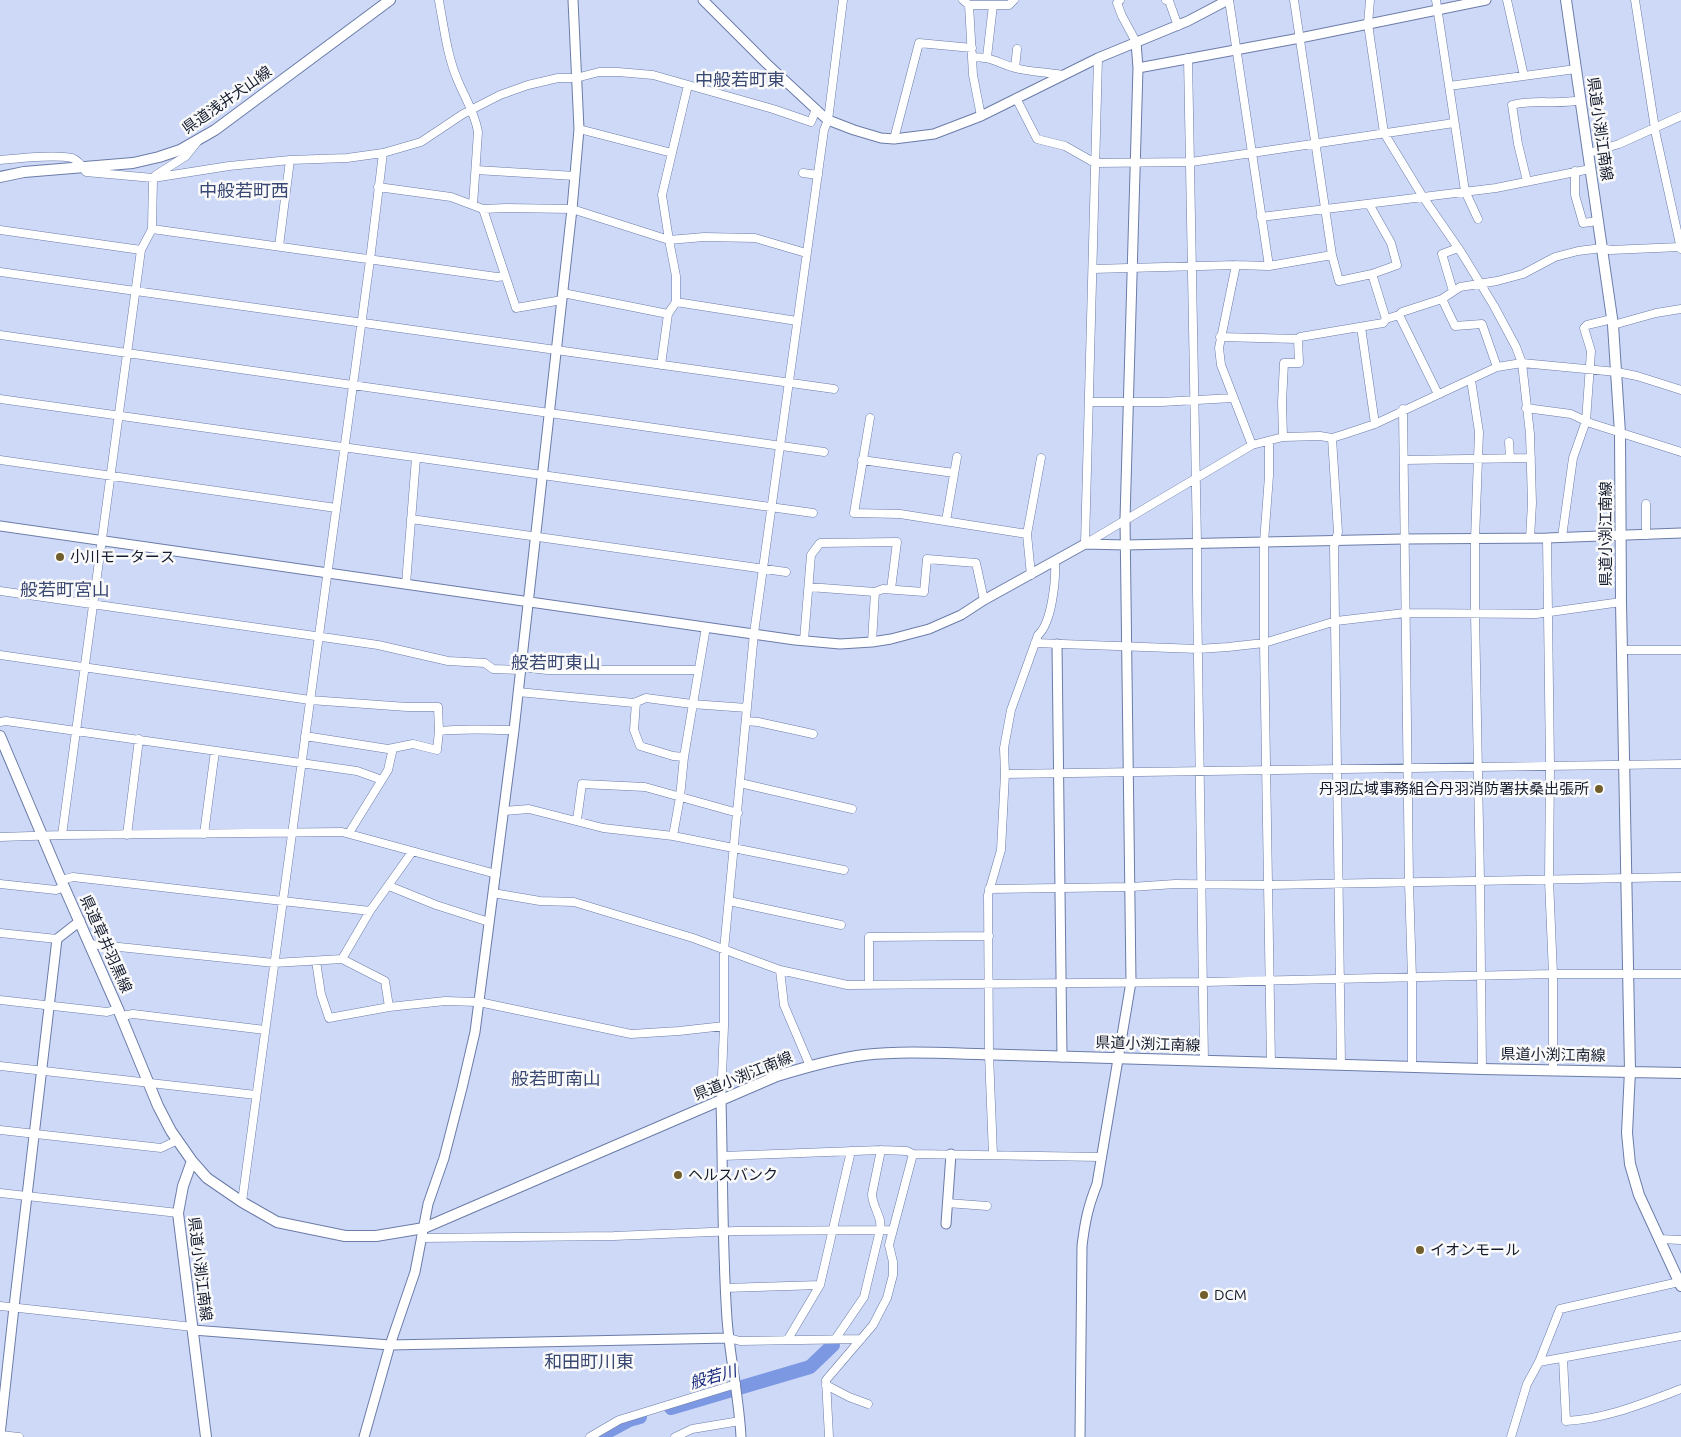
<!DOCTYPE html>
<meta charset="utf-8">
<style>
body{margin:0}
canvas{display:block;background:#cdd9f7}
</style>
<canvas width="1681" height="1437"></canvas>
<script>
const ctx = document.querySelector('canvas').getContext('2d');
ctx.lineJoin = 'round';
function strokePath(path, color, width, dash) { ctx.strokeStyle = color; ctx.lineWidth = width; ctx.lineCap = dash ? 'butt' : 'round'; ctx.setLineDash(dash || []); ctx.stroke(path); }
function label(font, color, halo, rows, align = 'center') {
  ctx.font = font + ' Ubuntu,"Noto Sans JP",sans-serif'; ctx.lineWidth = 5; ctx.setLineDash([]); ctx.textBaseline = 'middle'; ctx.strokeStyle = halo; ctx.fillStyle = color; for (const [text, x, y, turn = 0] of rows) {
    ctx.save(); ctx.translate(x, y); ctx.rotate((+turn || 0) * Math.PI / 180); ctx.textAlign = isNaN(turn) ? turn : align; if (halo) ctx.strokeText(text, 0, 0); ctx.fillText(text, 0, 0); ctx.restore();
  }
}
strokePath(new Path2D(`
 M671,1408L810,1367L833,1345
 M598,1437L629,1420L640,1417`), '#7c98e3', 14);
const minor = new Path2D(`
 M963,0L969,5L973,75L981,116
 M1120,0L1117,3L1122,16L1136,42
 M1166,0L1169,1L1178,26
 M1229,0L1269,266
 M1294,0L1332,255L1339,281L1372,274L1397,265L1391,243L1369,204
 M1370,0L1368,24L1384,133L1423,197L1461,252L1494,306L1516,347L1522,363L1530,434L1532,503L1530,538
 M1436,0L1465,191L1478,219
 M1507,0L1524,76
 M1635,0L1656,135L1681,249
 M439,1C444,27 447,56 458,81C465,98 475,113 478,132L473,205
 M969,5H1009L1014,0
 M972,57C993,57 997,63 1015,68C1030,72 1046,72 1062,75
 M987,57L993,5
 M1098,58L1085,544L1252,445L1283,437L1320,436L1332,438L1345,434L1375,424L1497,367L1522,363L1617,372L1637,376L1681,390
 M1188,58L1197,543V591L1204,1060
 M1015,68L1017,49
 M1449,86L1576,69
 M1016,98L1037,139L1065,146L1095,163L1191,162L1454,123
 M579,129L672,153
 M894,139L919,43L972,48
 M1589,153L1619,144L1681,116
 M0,160C19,158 55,154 72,158C78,160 83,167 86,172L153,178L229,166L290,160L347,158L383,153L421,142L463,114L500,95L528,85L558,78H576L599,72H618L653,75L773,109L811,122L816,109
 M476,170L575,176
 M1575,171V195L1583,223L1598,221
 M803,173L818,175
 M156,175L186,156L197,142
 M1527,181L1518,144L1512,105C1534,99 1558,105 1581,100
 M378,187L451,197L483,209L506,208L572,209L669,240L704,237L755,238L806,253
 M483,209L516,308L562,300
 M1261,217L1496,188L1590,169
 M152,229L497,277L505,276
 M0,230L141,250
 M279,246L290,160
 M1236,265L1219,348L1221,365L1252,445
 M1093,269L1236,265L1269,266L1332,255
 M0,272L834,389
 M1372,274L1386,319
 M1453,291L1442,254L1458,248
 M563,293L668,314
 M1442,299L1455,326L1482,324L1497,367
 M676,302L797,321
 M1399,315L1402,312L1442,299L1460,287L1497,281L1523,274L1555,257L1578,251L1602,248L1610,250L1680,247
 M1613,325L1656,313L1681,309
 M1361,327L1375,424
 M0,335L824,452
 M1220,337L1298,339L1300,337L1383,323L1386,319L1399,315L1438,394
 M661,365L668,314L676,302V276L669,240L662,195L688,85
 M1471,380L1479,432L1475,539V613L1480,880L1482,1069
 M0,399L813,513
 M1089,402H1161L1233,398
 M1526,408L1571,414L1590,423L1681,452
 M1403,409L1409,883L1412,978V1067
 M870,418L854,513L900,514L1027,534L1031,575
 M1283,437L1282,402L1284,363H1299L1298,339
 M1332,438L1338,532L1334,547L1341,1064
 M1269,441V476L1264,542V643L1271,1063
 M1509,442L1510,458
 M0,460L336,508
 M862,460L954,473
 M1404,460L1531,458
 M1646,504V535
 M411,519L786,572
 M946,521L957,457
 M1027,534L1041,458
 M1562,537L1573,458L1586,421L1591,351L1584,328L1587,325L1612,319
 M1547,538L1550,765L1549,880L1553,974V1070
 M406,584L416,458
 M809,587L875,592L883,589L924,592L927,559L976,563L984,600
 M0,591L378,645L448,661L485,663L493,669L521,670
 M804,640L811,555L820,543L897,542L891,589
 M872,642L875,592
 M1035,643L1198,649L1228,647L1264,643L1336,621L1405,613L1536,614L1621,602
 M1623,650H1681
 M0,655L310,700L407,707H438L439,731
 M521,667L547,670H698
 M518,692L634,703L646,698L692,704L747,708
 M636,702L634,730L640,746L673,756L684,757
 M746,721L758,722L813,734
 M0,722L6,721L357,771L382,780
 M305,736L388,749L413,744L437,750L439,731C464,728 489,730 514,730
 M1005,774L1004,748L1011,710L1038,635C1052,623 1056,579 1055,562
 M740,783L852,809
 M504,811L529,809L603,828L673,836L844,870
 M577,820L582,784L645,787L738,813
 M349,833L388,770L393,748
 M204,834L215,751
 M62,835L141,250L152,229L153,178
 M127,835L139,739
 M673,836L680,797L684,757L706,627
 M0,837L62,835L342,832L496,874
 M61,880L73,877L370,911
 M0,884L56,890L64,887
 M389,886L436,905L489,922
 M989,889L1131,887L1175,884L1269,885L1681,877
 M493,893L540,901L574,902L693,938L780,970L847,985L1204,982L1553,974H1681
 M729,901L841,925
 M0,933L57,939
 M90,944L274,963L342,959L385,981L389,1007L445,1001L479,1002L631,1034L679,1031L724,1026
 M342,959L370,911L412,852
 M316,961L321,994L329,1018L389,1007
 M780,970L784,1005L810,1066
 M869,985V937L989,936
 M0,1000L107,1012L118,1009
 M122,1016L133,1014L265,1030
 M0,1066L256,1095
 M721,1101L724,1026V950L754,633L824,130L828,120L843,0
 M0,1130L161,1148L178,1140
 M993,1155L989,1054L988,895L1001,850L1005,774L1681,764
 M723,1156L881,1150L907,1151L913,1154L1101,1157
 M0,1193L178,1213
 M242,1202L370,260L383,153
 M947,1203L987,1206
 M421,1238L614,1236L736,1231L892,1230
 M1659,1239L1681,1240
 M725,1288L820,1285
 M0,1306L193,1327
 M729,1338L740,1341L861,1339
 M836,1338L864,1297L880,1230C883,1217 872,1207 872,1194L881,1150
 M788,1339L820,1285L851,1151
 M1563,1358L1566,1421C1606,1419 1644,1403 1681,1389
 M1539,1362L1681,1336
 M826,1385L849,1397L868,1404
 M0,1435L19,1437
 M590,1437L619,1420L736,1384
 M675,1437L692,1429L740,1421
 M829,1437L826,1380L873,1325L887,1298L893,1275V1262L889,1245L913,1154
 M1511,1437L1527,1384L1539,1362L1560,1309L1679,1282`);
const tertiary = new Path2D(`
 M703,0L766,63L822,115L828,120L854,130L881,138L894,139L934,134L981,116L1098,58L1188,21L1228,0
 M1138,68L1300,38L1486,0
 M0,526L795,640L840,644L872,642L891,639L929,629L961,615L984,600L1085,544L1125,545L1404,539L1547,538L1681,533
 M1057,644L1062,1057
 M721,1101C723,1173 722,1246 727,1319C730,1359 739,1397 741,1437
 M946,1224L951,1154
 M193,1330L390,1345L729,1338
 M0,1435L14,1307L57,939L80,921
 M364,1437L390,1345L415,1272L428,1204L444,1158L462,1088L475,1032L514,730L572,209L579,129L573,0
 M1080,1437L1082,1246C1085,1221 1088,1207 1097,1184L1131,982L1125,519L1138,68L1136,42`);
const secondary = new Path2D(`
 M1566,0L1613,325L1620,433L1621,602L1630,1071L1627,1133L1630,1164L1639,1195L1681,1286
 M0,177L24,172L133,163L159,157L180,150L215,130L390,0
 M0,736L61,880L118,1009L158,1106L171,1131L192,1161L207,1178L242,1202L277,1222L345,1236H376L424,1228L777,1076C806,1067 834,1059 864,1055C900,1051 939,1053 976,1054L1482,1069L1681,1073
 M192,1161L183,1186L178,1213L206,1437`);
strokePath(minor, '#6b7ca9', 9);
strokePath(tertiary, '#6b7ca9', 11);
strokePath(secondary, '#6b7ca9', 12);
strokePath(minor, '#fff', 8);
strokePath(tertiary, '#fff', 9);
strokePath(secondary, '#fff', 10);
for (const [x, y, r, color] of [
 [60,557,5,"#715e2c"],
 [1599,789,5,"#715e2c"],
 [678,1175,5,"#715e2c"],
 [1420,1250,5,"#715e2c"],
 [1204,1295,5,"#715e2c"]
]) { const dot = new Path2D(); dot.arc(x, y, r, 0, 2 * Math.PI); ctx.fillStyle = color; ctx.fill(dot); strokePath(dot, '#fafafa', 2); }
label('15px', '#141b2d', '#fafafa', [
 ["県道浅井犬山線",227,100,-35],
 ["県道小渕江南線",1600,129,82],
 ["県道小渕江南線",1606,534,-90],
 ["県道草井羽黒線",106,944,66],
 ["県道小渕江南線",1148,1044,2],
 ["県道小渕江南線",1553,1055,1],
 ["県道小渕江南線",743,1076,-22],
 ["県道小渕江南線",200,1269,83]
]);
label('15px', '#141b2d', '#fafafa', [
 ["小川モータース",70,557],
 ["丹羽広域事務組合丹羽消防署扶桑出張所",1589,789,"right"],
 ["ヘルスバンク",688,1175],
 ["イオンモール",1430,1250],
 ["DCM",1214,1295]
], 'left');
label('italic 16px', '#15267c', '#fafafa', [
 ["般若川",713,1377,-16]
]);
label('18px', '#394872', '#fafafa', [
 ["中般若町東",740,80],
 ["中般若町西",244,191],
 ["般若町宮山",65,590],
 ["般若町東山",556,663],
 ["般若町南山",556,1079],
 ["和田町川東",589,1362]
]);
</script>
